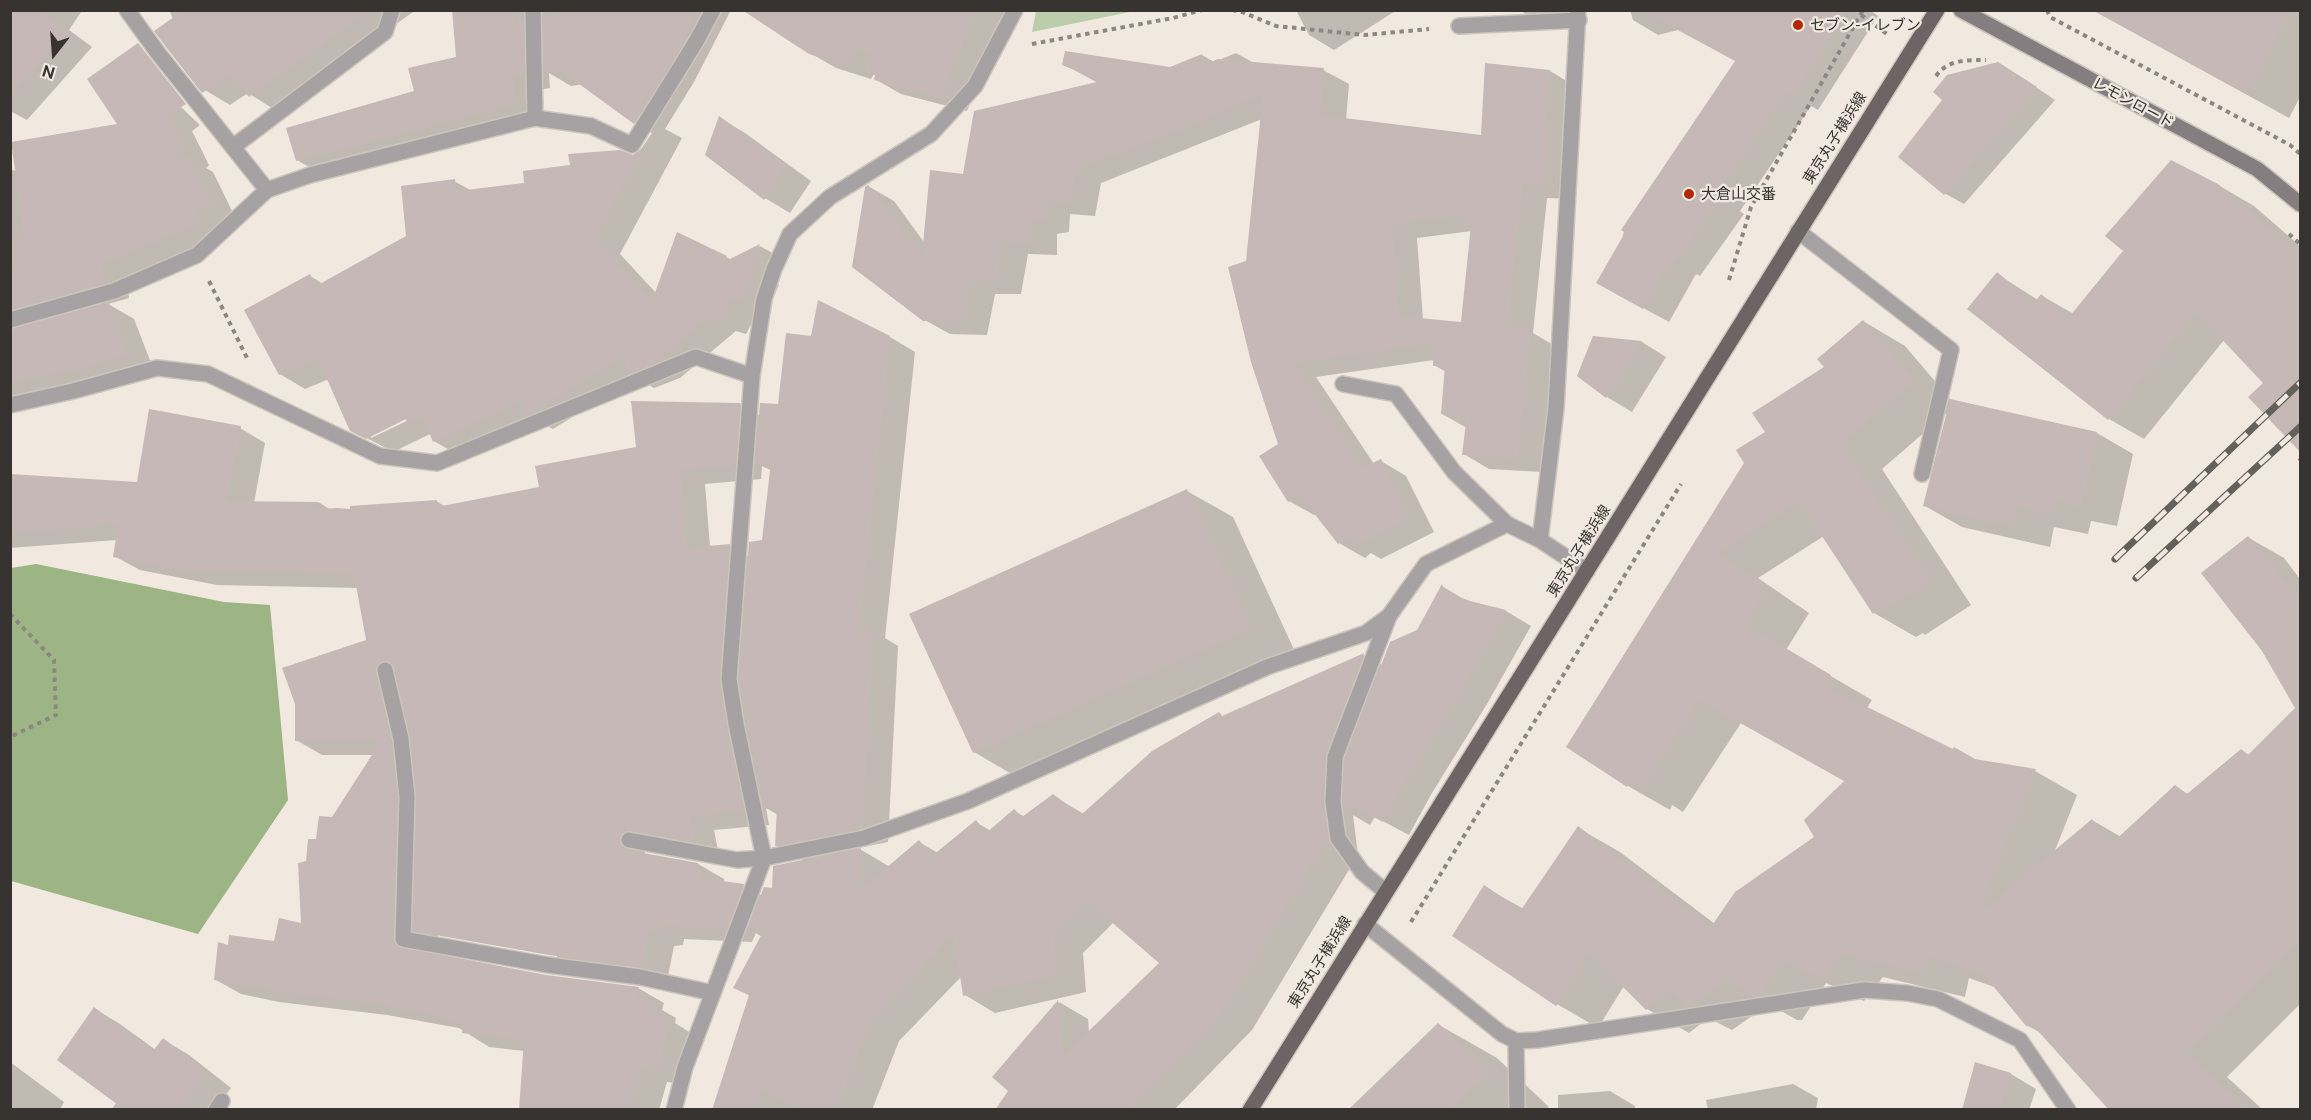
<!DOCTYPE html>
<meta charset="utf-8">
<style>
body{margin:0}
#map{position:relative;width:2311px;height:1120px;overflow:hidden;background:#f1e9e0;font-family:"Public Sans",sans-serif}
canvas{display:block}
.frame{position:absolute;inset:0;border:12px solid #363330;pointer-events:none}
.north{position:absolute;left:24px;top:24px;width:60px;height:60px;-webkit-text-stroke:4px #f1e9e0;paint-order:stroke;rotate:197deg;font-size:16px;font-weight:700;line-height:24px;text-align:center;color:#363330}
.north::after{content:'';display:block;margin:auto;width:21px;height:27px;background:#363330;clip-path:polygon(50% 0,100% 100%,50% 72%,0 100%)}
</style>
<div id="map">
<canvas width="2311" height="1120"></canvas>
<div class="frame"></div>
<div class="north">N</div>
</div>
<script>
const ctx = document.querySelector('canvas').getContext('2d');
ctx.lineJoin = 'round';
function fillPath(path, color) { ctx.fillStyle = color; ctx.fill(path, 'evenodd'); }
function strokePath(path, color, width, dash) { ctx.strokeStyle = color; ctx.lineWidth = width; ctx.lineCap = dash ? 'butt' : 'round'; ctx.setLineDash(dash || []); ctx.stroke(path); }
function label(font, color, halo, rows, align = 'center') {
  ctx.font = font + ' "Public Sans","Noto Sans JP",sans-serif'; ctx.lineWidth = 4.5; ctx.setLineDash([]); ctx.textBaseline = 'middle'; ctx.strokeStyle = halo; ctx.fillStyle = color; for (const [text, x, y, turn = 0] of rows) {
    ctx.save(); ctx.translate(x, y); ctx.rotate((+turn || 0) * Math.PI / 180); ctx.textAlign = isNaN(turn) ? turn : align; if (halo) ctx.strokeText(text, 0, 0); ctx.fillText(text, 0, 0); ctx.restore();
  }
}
fillPath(new Path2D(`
 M1036,11V10L1135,11L1032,32Z`), '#bccdac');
fillPath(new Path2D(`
 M36,564L224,602L270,605L288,800L198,934L11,881V568Z`), '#9db585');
fillPath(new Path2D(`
 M10,10H79L81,12L69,30L92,47L27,120L10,111Z
 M169,10H416L275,110L248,93L230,105L205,90Z
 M454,10H731L694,82L665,129L682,138L620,254L657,294L726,257L732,260L760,246L785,260L773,282L779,285L766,314L758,312L746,334L736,331L680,378L654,388L636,378L553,429L536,420L460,456L434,441L430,434L393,452L352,430L329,379L305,389L280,374L310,276L323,284L408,237L454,181L472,191L526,185L571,167L637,155L652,133L635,122L583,84L571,86L549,73L550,88L537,90L541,118L323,175L297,160L416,92L457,58ZM412,415L413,418L371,438V435Z
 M771,10H1018L994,41L967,111L901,94L875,79L876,76L874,74L871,79L836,68L810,53Z
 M1296,10H1397L1334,50L1309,35Z
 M1519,10H1582V12L1533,18Z
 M1630,10H1870L1878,16L1818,110L1811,106L1740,211L1744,214L1700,276L1696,274L1669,322L1623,297L1737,61L1678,30L1658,35L1633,20Z
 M2093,10H2300V97L2289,118Z
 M1236,53L1254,63L1323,70L1349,84L1346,120L1482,136L1550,71L1575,86L1571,199L1547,198L1533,333L1555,346L1543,472L1489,469L1464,454L1467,428L1442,414L1446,372L1434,365V360L1316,377L1374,464L1381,461L1406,476L1434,532L1381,559L1371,553L1365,558L1339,543L1316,514L1314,515L1289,501L1248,262L1262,119L1101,183L1095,216L1070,214L1069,232L1057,234V255L1028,254L1021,294H995L987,335L950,334L923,319L868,186L894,201L924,242L964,176L1098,83L1063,64L1170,68L1202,55L1214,62ZM1472,231L1462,324L1423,320L1417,238Z
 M145,73L200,125L192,131L209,165L206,168L213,172L236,219L226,237L126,278L129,298L108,304L134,319L153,368L10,402V169L120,209L119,125Z
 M2018,75L2055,100L1964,204L1944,193Z
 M720,118L745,133L811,181L790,213L765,198Z
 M2218,185L2254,206L2300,246V451L2265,383L2224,340L2144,439L2109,419L1969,308L1997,274L2038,300L2042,296L2074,314Z
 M1863,321L1905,346L1952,401L2097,433L2133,454L2117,526L2091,521L2088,534L2054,527L2050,547L1962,527L1925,506L1948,412L1882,469L1971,605L1925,635L1923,633L1916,637L1874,613L1824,536L1758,578L1809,613L1786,650L1872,700L1867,708L1975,761L2035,771L2077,795L2054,853L2092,820L2121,837L2175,786L2189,795L2241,750L2250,756L2300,730V1004L2227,1077L2263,1110H2111L2043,1034L2028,1026L1997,988L1969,978L1965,997L1883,977L1864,1001L1826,983L1802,1020H1797L1769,1004L1732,1030L1708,1018L1689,1033L1647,1009L1624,986L1598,1028L1557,1004L1484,887L1524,909L1578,828L1620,852L1715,924L1816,837L1846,781L1741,723L1683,812L1672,805L1670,810L1628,786L1568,746L1767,432L1827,367Z
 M812,337H890L915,352L885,638L898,646L888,842L858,848L890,867L919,842L938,853L976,822L991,831L1014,811L1025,817L1053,796L1084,814L1219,714L1224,717L1364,655L1382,665L1419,631L1442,586L1470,603L1506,611L1531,626L1487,704L1432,793L1409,835L1375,817L1370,825L1353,815L1358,855L1252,1030L1174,1110H996L1010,1091L994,1076L1059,1002L1088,1019L1089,1032L1161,963L1114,922L1083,953L1086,992L995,1013L965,995L962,976L899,1041L872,1110H714L750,996L735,987L762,937L756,933L752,942L684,939L683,945L674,946L667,981L440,945L419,933L418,952L546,976L638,988L664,1003L662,1010L676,1018L675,1023L694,1035L682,1084L667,1082L659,1110H520L524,1051L489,1047L459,1028L387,1015L279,1002L241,994L216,980L229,947L275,942L302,925L308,863L317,841L374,755H322L296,740L368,641L358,588L217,585L140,570L114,556L117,540L10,548V476L139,484L240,428L265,443L254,503H320L331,510H351L436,501L446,507L541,488L740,404L760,416L779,405ZM762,466L772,471L764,542L750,557L729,545L710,547L705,484L761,479ZM766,808L778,815L776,845L805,861L773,890L762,896L743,885L724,882V879L698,864L644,854L648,847L719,856L714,830L769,825ZM438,934L557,955V958L438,937Z
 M1594,338L1642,342L1666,357L1632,412L1607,397L1579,376Z
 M1187,491L1233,517L1296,654L1020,779L974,752Z
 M2249,538L2284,558L2300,579V691Z
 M95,1009L120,1024L156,1050L164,1040L189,1055L231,1088L215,1110H111L117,1102Z
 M1439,1025L1497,1058L1549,1107L1545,1110H1350Z
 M10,1062L64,1102L60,1110H10Z
 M2011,1074L2036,1089L2029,1110H1963Z
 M1793,1084L1818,1098L1816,1110H1708L1706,1100Z
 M1610,1091L1635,1106V1110H1558V1095Z`), '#0003');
fillPath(new Path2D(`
 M10,10H40L68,32L10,95Z
 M184,10H370L249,97L229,74L202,93L166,47L154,31Z
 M452,10H514V23L523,21L524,74L512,76L516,104L296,161L286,128L414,91L408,68L456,57Z
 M578,10H698L669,67L634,124L560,70L544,72L543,17Z
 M742,10H974L941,98L874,80L875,75L866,72L870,53L854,47L846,66L809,54Z
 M1641,10H1848L1792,97L1785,92L1716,196L1720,199L1674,263L1670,261L1643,309L1596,283L1622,238L1624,232L1621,230L1735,61Z
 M2092,10H2292L2246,94Z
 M138,43L186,104L167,116L185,151L171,161L187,156L211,205L197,210L201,222L101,264L104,284L10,310V272L14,271L11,244L25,240L11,142L117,124L87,79Z
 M1065,51L1170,67L1202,54L1204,65L1218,59L1324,68L1320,115L1481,135L1485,63L1550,70L1545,126L1548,127L1546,185L1522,184L1507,327L1530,329L1517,458L1462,455L1467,415L1441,414L1445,366H1433V343L1292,363L1362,468L1381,459L1404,506V521L1355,546L1348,537L1338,544L1299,494L1288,502L1259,456L1278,444L1251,362L1228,267L1246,261L1263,93L1194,124L1076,169L1070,202L1045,200L1044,218L1032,220L1031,242L1002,241L996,280L970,281L962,321H923L852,267L865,187L868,185L922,255L930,170L963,174L974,111L1101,81L1062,65ZM1463,215V225H1471L1461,322L1398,316L1392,224Z
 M1998,62L2037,87L1992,141L1991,140L1944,195L1898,157L1942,100L1933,92L1947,75Z
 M719,116L786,165L764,200L705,155Z
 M641,149H643L595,238L652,301L677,232L727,256L722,263L760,244L749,266L755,269L740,301L732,298L720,321L710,317L654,364L627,375L625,355L526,416L523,399L433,442L422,416L407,423L406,419L366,439L350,431L318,359L279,375L244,310L310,274L316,286L406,236L401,186L455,179L457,191L524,183L523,171L570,165L568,154L620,150L633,155Z
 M2171,160L2218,184L2301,255V453L2248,397L2263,383L2196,312L2108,420L1967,309L1997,272L2034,303L2041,294L2069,317L2123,251L2105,236Z
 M818,300L890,336L858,637L873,630L862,828L775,846L777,807L764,809L739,679L749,542L762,540L771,462L755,464L760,403L778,404L786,333L811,336Z
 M109,303L128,354L71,373L70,370L10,384V329Z
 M1863,320L1915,381L1841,444L1930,581L1882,612L1880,610L1873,614L1799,501L1718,553L1768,588L1745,624L1831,675L1824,686L1953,749L1954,747L1975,759L2036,769L1977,916L2092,819L2111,844L2175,785L2187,794L2241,749L2248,755L2295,708L2262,651L2201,573L2248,536L2301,600V938L2186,1052L2250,1110H2109L2029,1021L2027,1027L1984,975L1927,956L1923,973L1840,954L1822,978L1783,960L1760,996L1754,997L1727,980L1690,1007H1686L1670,991L1646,1010L1588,952L1556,1006L1452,936L1484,885L1521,910L1578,826L1711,927L1735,892L1814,837L1804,820L1844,781L1699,700L1641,789L1629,782L1627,787L1566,747L1744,463L1736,450L1765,432L1752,413L1824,367L1817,359Z
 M1593,336L1642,341L1606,398L1577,376Z
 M1950,399L2097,432L2081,506L2055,501L2051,514L2018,507L2013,527L1923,506Z
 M631,401L740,403L735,465L680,470L686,548L730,544L719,680L744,811L689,816L694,842L630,830L622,833L619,839L622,847L627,850L698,863L701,878L744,884L727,929L659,925L658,931L648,932L642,967L549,955L413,931L417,797L411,738L394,667L388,661L383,660L376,668L391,741L397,797L393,939L397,946L546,975L639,987L636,999L651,1002L649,1014L670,1018L656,1071L641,1068L629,1110H519L524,1040L462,1033L463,1024L440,1019L441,1016L360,1001L253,988L214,980L218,942L228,945L229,935L274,941L279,918L301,923L298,863L306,861L308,839H316L319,816L332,817L381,741H295V704L282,668L366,640L354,574L190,571L113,557L118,524L10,533V474L137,482L149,409L241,426L226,501L320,502L304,510L336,508L350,509V506L437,500V507L539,487L535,466L636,447Z
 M1187,489L1251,628L973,753L909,614Z
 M1442,584L1445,592L1470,601L1506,610L1462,689L1407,778L1383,822L1349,804L1344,811L1345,759L1390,642L1417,630Z
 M1364,653L1325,756L1323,802L1328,838L1222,1012L1127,1110H995L1008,1091L992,1077L1058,1000L1063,1056L1159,963L1087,901L1053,935L1056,975L963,996L954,935L869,1023L835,1110H808L761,1091L756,1110H712L749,995L733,988L764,930H747L764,887L772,888L773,866L861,848L859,891L919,840L932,856L976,820L986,833L1014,809L1022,817L1053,794L1081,815L1152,751L1219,712L1222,716Z
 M94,1007L153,1051L163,1038L207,1073L179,1110H125L57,1060Z
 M1438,1023L1492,1072L1447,1110H1348Z
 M1975,1062L2011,1073L1998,1110H1962Z`), '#c5b8b7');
const lane = new Path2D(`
 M533,10L535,118L591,126L632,145L697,40L713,10
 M1459,26L1579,20
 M233,147L385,32L392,10
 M1798,231L1951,350L1922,474
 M1343,384L1396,394L1454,472L1507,524
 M385,670L401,739L407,797L403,939L548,965L640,977L713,993
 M629,840L737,860L764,858
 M1386,892L1362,872L1338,838L1333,802L1335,757L1389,616
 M216,1110L222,1101`);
const street = new Path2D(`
 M127,10L158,53L267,190
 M10,320L114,291L197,255L267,190L310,175L535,118
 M10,405L73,391L157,368L208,374L380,456L437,463L696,357L752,376
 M1540,540L1556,408L1578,10
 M764,858L864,838L968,801L1267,667L1366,633L1389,616L1426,564L1507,524L1540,540L1587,571
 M1365,924L1502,1034L1516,1041L1537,1040L1864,990L1907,993L1938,999L2020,1040L2068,1110
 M1516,1041L1517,1110
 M674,1110L685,1067L764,858L736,724L729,679L752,376L764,299L774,269L790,234L830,197L931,134L975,86L1015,10`);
const secondary = new Path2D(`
 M1961,10L2257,169L2300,204`);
const primary = new Path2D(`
 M1250,1110L1937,10`);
strokePath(lane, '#ccc5bd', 18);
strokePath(street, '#ccc5bd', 18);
strokePath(secondary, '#ccc5bd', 18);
strokePath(primary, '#ccc5bd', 18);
strokePath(new Path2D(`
 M1232,10L1242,12L1276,26L1365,35L1429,29
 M2047,10L2050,17L2290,145L2300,154
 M1861,15L1887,34
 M1032,44L1173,18L1202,10
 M1936,76C1948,59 1968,60 1986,60
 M2289,234L2300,244
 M1729,280L1751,207L1863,10
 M209,281L247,358
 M2299,461L2300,460
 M10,614L54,660L56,715L10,737
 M1411,922L1681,484`), '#8c8781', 4, [4.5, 4.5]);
strokePath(lane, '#a6a1a2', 15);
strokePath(street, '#a6a1a2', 15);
strokePath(secondary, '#857d7f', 15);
strokePath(primary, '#6e6466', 15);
const rail = new Path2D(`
 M2115,559L2300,383
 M2136,578L2300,427`);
strokePath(rail, '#64605c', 7);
strokePath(rail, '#f1e9e0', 4.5, [14]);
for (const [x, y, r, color] of [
 [1798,25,6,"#b32702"],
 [1689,194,6,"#b32702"]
]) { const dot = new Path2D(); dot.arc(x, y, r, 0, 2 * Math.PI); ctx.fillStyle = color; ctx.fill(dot); strokePath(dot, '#f1e9e0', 2); }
label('15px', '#363330', '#f1e9e0', [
 ["セブン-イレブン",1810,25],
 ["大倉山交番",1701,194]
], 'left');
label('15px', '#363330', '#f1e9e0', [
 ["レモンロード",2133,103,28],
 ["東京丸子横浜線",1835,138,-58],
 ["東京丸子横浜線",1579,551,-58],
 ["東京丸子横浜線",1320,962,-58]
]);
</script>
